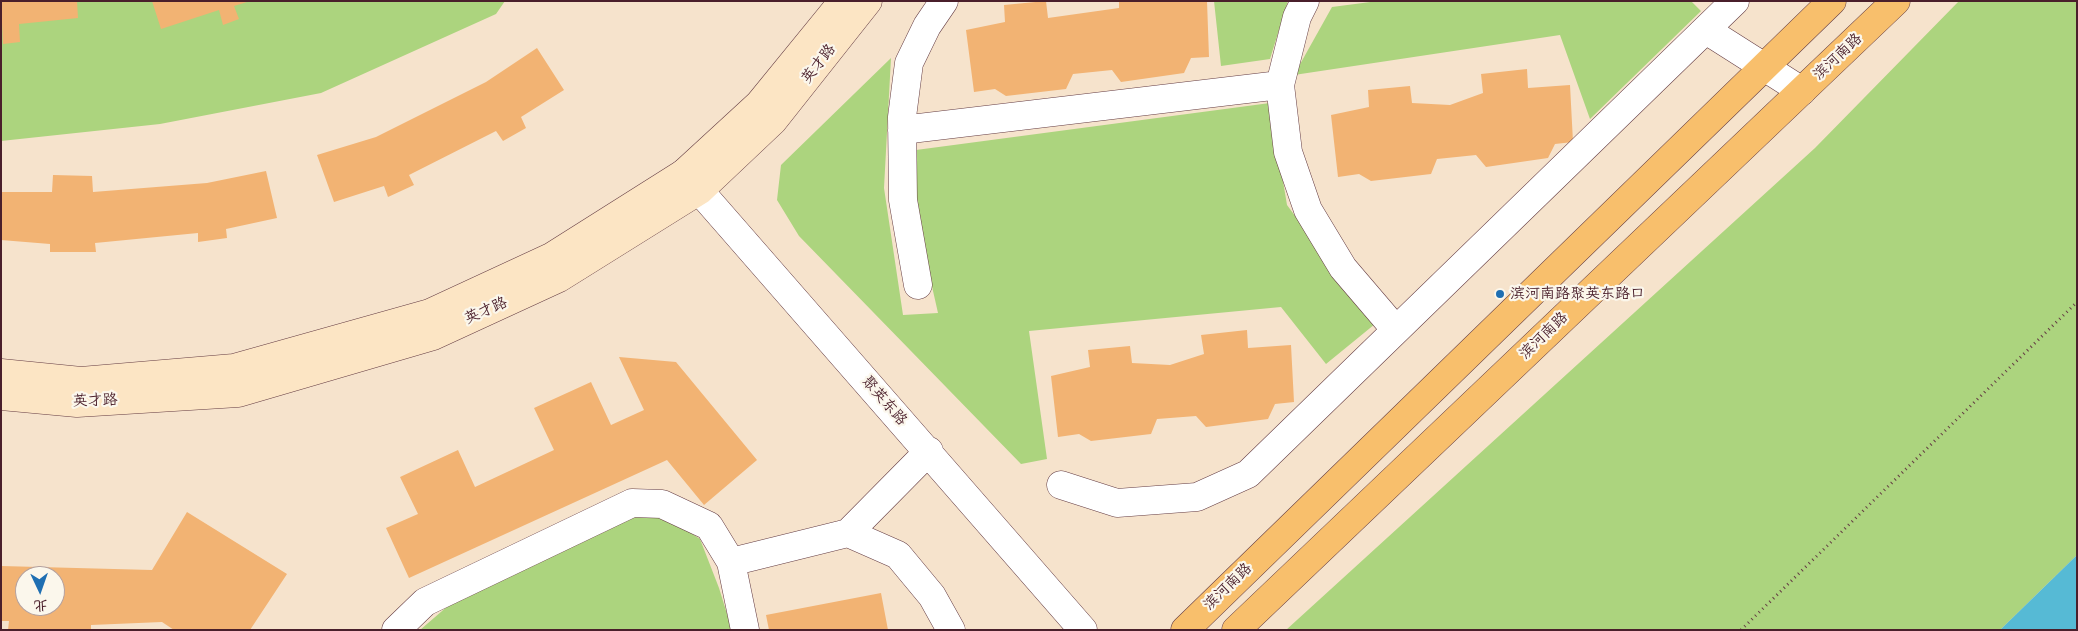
<!DOCTYPE html>
<meta charset="utf-8">
<style>
body{margin:0}
#map{position:relative;width:2078px;height:631px;overflow:hidden;background:#f6e3cc;font-family:Sriracha,"LXGW WenKai TC",sans-serif}
canvas{display:block}
.frame{position:absolute;inset:0;border:2px solid #4a1f2b;pointer-events:none}
.north{position:absolute;left:15px;top:566px;width:50px;height:50px;box-sizing:border-box;background:#fbf7ec;border:1px solid #b4a19f;border-radius:50%;rotate:177deg;font-size:14px;font-weight:700;line-height:20px;text-align:center;color:#4a1f2b}
.north::after{content:'';display:block;margin:auto;width:18px;height:22px;background:#1f6fb2;clip-path:polygon(50% 0,100% 100%,50% 72%,0 100%)}
</style>
<div id="map">
<canvas width="2078" height="631"></canvas>
<div class="frame"></div>
<div class="north">北</div>
</div>
<script>
const ctx = document.querySelector('canvas').getContext('2d');
ctx.lineJoin = 'round';
function fillPath(path, color) { ctx.fillStyle = color; ctx.fill(path, 'evenodd'); }
function strokePath(path, color, width, dash) { ctx.strokeStyle = color; ctx.lineWidth = width; ctx.lineCap = dash ? 'butt' : 'round'; ctx.setLineDash(dash || []); ctx.stroke(path); }
function label(font, color, halo, rows, align = 'center') {
  ctx.font = font + ' Sriracha,"LXGW WenKai TC",sans-serif'; ctx.lineWidth = 4.5; ctx.setLineDash([]); ctx.textBaseline = 'middle'; ctx.strokeStyle = halo; ctx.fillStyle = color; for (const [text, x, y, turn = 0] of rows) {
    ctx.save(); ctx.translate(x, y); ctx.rotate((+turn || 0) * Math.PI / 180); ctx.textAlign = isNaN(turn) ? turn : align; if (halo) ctx.strokeText(text, 0, 0); ctx.fillText(text, 0, 0); ctx.restore();
  }
}
fillPath(new Path2D(`
 M1,1H505L496,14L321,93L160,124L1,141Z
 M1214,1H1288L1270,59L1221,66Z
 M1378,1H1691L1701,11L1590,119L1560,35L1294,75L1332,7Z
 M1959,1H2077V555L2000,630H1286L1815,148Z
 M891,58L884,188L903,315L938,313L914,207L916,150L1270,103L1287,205L1375,324L1326,364L1281,307L1029,331L1047,459L1021,464L799,236L777,200L781,165Z
 M634,516L668,518L700,539L719,588L732,630H420L449,605Z`), '#acd47e');
fillPath(new Path2D(`
 M2077,555V630H2000Z`), '#56bad5');
fillPath(new Path2D(`
 M1,1H77L78,18L19,24L20,42L3,44Z
 M152,1H247V2L234,6L239,19L223,25L219,10L161,29Z
 M1046,1L1048,18L1119,8V1H1207L1209,57L1191,58L1184,73L1121,82L1112,70L1073,74L1066,89L1006,96L995,89L974,92L966,30L1005,22L1004,5Z
 M537,48L564,90L521,117L526,128L503,141L496,131L409,175L414,185L388,197L384,186L334,202L317,155L376,137L486,82Z
 M1527,69L1528,88L1570,85L1573,142L1555,144L1548,158L1486,167L1476,155L1437,159L1431,174L1371,181L1359,174L1338,177L1331,115L1369,107L1368,90L1410,86L1412,103L1450,105L1483,93L1481,74Z
 M266,171L277,218L226,229L227,238L198,242V233L95,243L96,252H50V244L1,240V192H52L53,175L92,176L93,192L207,183Z
 M1247,330L1248,348L1291,345L1294,402L1275,404L1268,419L1206,427L1196,416L1157,419L1151,434L1091,441L1079,434L1058,437L1051,376L1090,367L1088,350L1130,346L1132,363L1170,365L1204,354L1201,335Z
 M619,357L676,362L757,460L704,505L667,460L409,578L386,528L418,514L400,477L458,450L475,487L554,450L534,408L591,382L611,425L644,410Z
 M187,512L287,574L250,630H174L162,622L91,625V630H8L9,621H1V566L152,570ZM25,576H55V606H25Z
 M881,593L888,630H769L766,615Z`), '#f2b373');
const minor = new Path2D(`
 M1305,1L1297,17L1280,85L1288,152L1308,210L1343,268L1396,330
 M1706,30L1802,91
 M902,130L1280,85
 M684,173L1083,630
 M918,285L903,200L902,117L909,63L927,26L944,1
 M1061,485L1117,503L1197,497L1248,474L1735,1
 M848,533L898,555L932,596L951,630
 M731,562L745,630
 M396,630L425,602L632,503L662,504L709,526L731,562L848,533L929,451`);
const secondary = new Path2D(`
 M1,373L81,381L234,368L430,313L551,257L684,173L759,104L843,1
 M1,396L77,403L238,393L433,336L559,278L700,190L773,121L868,1`);
const primary = new Path2D(`
 M1185,630L1832,1
 M1236,630L1896,1`);
strokePath(minor, '#643c43', 29);
strokePath(secondary, '#643c43', 29);
strokePath(primary, '#643c43', 29);
strokePath(new Path2D(`
 M1741,630L2077,302`), '#643c43', 3, [1, 4]);
strokePath(minor, '#fff', 28);
strokePath(secondary, '#fce5c4', 28);
strokePath(primary, '#f8bf6c', 28);
for (const [x, y, r, color] of [
 [1500,294,5,"#1f6fb2"]
]) { const dot = new Path2D(); dot.arc(x, y, r, 0, 2 * Math.PI); ctx.fillStyle = color; ctx.fill(dot); strokePath(dot, '#fbf7ec', 2); }
label('15px', '#4a1f2b', '#fbf7ec', [
 ["滨河南路",1838,57,-43],
 ["英才路",819,64,-52],
 ["英才路",486,311,-24],
 ["滨河南路",1544,336,-44],
 ["英才路",95,401,-2],
 ["聚英东路",884,401,49],
 ["滨河南路",1228,587,-44]
]);
label('15px', '#4a1f2b', '#fbf7ec', [
 ["滨河南路聚英东路口",1510,294]
], 'left');
</script>
